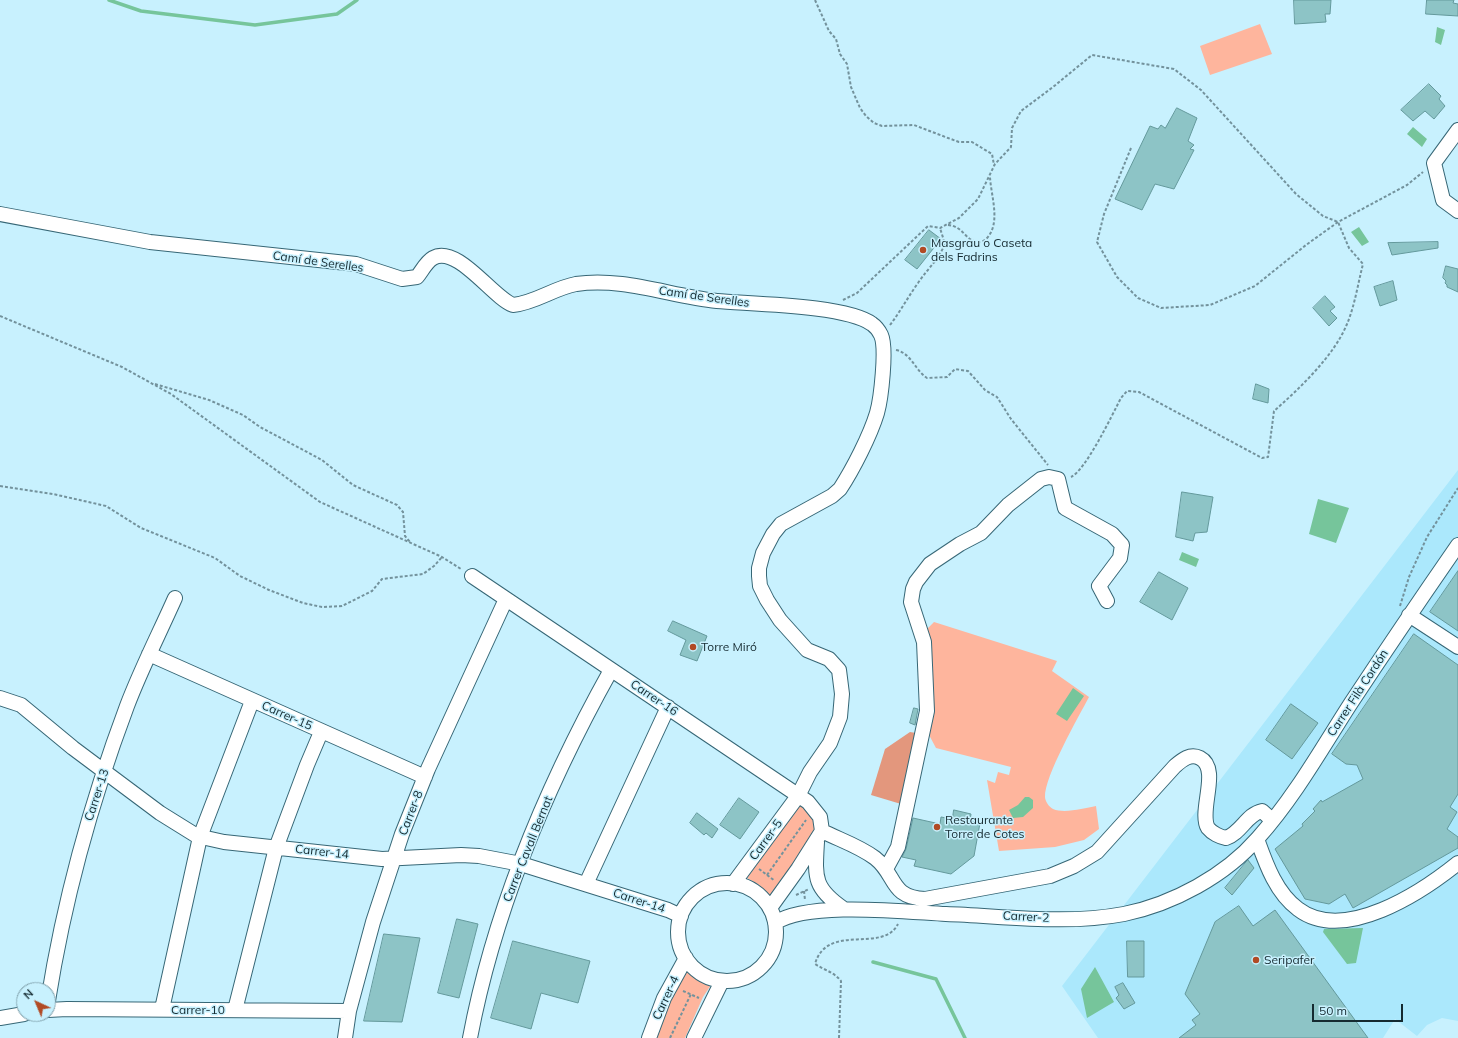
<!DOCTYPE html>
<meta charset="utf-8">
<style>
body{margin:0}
#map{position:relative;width:1458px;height:1038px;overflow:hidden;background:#c8f1fe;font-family:Mulish,sans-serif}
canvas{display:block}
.north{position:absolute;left:16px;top:982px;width:40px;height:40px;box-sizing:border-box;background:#c8f1fe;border:1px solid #80a1ac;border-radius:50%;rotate:316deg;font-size:11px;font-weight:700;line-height:16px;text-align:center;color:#152a30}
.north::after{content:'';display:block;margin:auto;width:14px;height:18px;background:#b14a24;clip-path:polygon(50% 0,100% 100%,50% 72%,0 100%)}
.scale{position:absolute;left:1312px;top:1004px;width:91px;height:18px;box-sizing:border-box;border:2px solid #152a30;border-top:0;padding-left:5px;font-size:12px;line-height:14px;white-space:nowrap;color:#152a30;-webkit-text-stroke:3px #c8f1fe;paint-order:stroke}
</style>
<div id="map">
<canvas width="1458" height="1038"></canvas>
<div class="north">N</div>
<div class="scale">50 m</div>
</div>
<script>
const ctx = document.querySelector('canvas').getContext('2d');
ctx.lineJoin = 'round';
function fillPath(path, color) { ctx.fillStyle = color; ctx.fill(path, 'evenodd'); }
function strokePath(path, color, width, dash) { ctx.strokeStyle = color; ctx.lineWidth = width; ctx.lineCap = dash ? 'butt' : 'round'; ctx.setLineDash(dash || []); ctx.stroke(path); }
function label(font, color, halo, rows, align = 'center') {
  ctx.font = font + ' Mulish,sans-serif'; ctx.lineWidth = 3; ctx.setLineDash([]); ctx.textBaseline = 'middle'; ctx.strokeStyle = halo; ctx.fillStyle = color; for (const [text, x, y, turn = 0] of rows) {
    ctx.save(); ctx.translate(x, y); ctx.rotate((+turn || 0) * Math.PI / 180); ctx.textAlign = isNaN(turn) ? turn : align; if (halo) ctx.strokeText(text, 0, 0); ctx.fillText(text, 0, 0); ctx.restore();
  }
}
fillPath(new Path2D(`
 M1458,470V1021L1442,1018L1427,1025L1417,1036L1395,1019L1383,1038H1098L1062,986Z`), '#abe8fc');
fillPath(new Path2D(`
 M1260,24L1272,54L1210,75L1200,46Z
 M934,622L1057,661L1052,671L1089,697C1079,716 1044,777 1045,797C1045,801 1049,807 1053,809C1065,814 1084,808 1096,806L1099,829L1084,840L1055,847L999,851L987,780L995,783L998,772L1009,775L1011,767L936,748L928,733L927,629Z
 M801,804L808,808L817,830L771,896L759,885L747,878Z
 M685,968L692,975L711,985L703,997L685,1038H654Z`), '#feb59d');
fillPath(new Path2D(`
 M910,732L916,733L901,804L871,795L885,749Z`), '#e3977d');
fillPath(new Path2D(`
 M1437,27L1445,30L1441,45L1435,42Z
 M1413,127L1427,139L1422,147L1407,134Z
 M1359,227L1369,242L1362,246L1351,232Z
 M1318,499L1349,508L1336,543L1309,534Z
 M1182,552L1199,559L1196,567L1179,560Z
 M1073,688L1084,696L1067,721L1056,714Z
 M1025,797H1029L1033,800V808L1023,817L1013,818L1009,810L1018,805Z
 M1363,928L1356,963L1347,964L1323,932L1324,929Z
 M1095,967L1114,1002L1087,1018L1081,989Z`), '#76c59b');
strokePath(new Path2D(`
 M109,0L141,11L255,25L337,14L357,0
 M873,962L936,979L965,1038`), '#76c59b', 3.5);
const building = new Path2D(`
 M1294,0H1331L1330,14H1325L1326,22L1295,24Z
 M1427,0H1454L1453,3L1458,4V16L1426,14Z
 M1429,84L1441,96L1439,99L1445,106L1434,119L1425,111L1413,121L1401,110Z
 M1177,108L1197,118L1188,141L1194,145L1190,149L1194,150L1174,189L1155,184L1142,210L1115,199L1150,126L1158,129L1161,125L1165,128Z
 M929,230L941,239L917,269L905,260Z
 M1438,242V248L1392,255L1388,243Z
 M1446,266L1458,269V292L1447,287V285L1445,283L1446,281L1443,278Z
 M1393,281L1397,300L1380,306L1374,287Z
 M1325,296L1335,307L1330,311L1337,318L1329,326L1313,308Z
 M1256,384L1269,389L1268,403L1253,399Z
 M1182,492L1213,497L1207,532L1195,533L1193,541L1176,537Z
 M1458,571V631L1430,612Z
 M1159,572L1188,588L1172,620L1140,602Z
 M673,621L707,636L697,661L680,655L686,640L668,631Z
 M1414,634L1458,665V794L1450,807L1457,812L1447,829L1458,837V848L1353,908L1345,894L1329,904L1305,899L1275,849L1303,826L1302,824L1315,811L1313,809L1321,800L1322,802L1363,779L1357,765L1346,764L1332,754Z
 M1291,704L1318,723L1292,759L1266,740Z
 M914,708L918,709L915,725L910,723Z
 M739,798L759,812L740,839L720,825Z
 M954,810L971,814L970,821L980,823L974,856L951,874L914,866L916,860L902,857L906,849L913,818L940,824L941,817L952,819Z
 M697,813L718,829L712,838L706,833L704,835L690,823Z
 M1248,860L1254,868L1232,895L1225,888Z
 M1239,906L1253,926L1275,910L1368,1038H1179L1196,1025L1192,1020L1200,1014L1185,994L1215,922Z
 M457,919L478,924L459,998L438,993Z
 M384,934L420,938L402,1022L364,1021Z
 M513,941L590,961L578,1003L541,993L531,1029L491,1018Z
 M1127,941H1144V977H1128Z
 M1123,983L1135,1003L1124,1009L1116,998L1119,995L1115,987Z`);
fillPath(building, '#8dc4c6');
strokePath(building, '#64999c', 1);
const minor = new Path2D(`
 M1458,130L1434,163L1443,200L1458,211
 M0,214L150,242L356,264L402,279L417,277C422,271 426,262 433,258C457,244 493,298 513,305C535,303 554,288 576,284C623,277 670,296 717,301C751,304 846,305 872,324C875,326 879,331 881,335C887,348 881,399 877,413C870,436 853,469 840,489L832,496L781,524L773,534L763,553L759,568V576L760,586L767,600L780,620L807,650L829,659L839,670L842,694L840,717L830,743L810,772L798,796L733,884
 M472,576L808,802L820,817L822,831
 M1409,615L1458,647
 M149,654L425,777
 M0,698L21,705L73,748L160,813L197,836L224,842L382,859L461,855L479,856L521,864L668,910L681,916
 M822,831C840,840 859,846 875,858C897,875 889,897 925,899L1050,876L1074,866L1097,852L1175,766C1182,760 1190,753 1200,758C1221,769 1198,811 1208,828C1212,833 1220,837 1226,838C1241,833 1247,814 1262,811L1272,820
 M1257,839C1266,864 1276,893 1298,909C1344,944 1422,892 1458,863
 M817,842C815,877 813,888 844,909
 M886,869L898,847L927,711L924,642L911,602L913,589L916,582L930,564L960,544L981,533L1008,505L1041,479L1049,477L1058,479L1065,508L1112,534L1122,545L1120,558L1099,586L1107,601
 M678 932a49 49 0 1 1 98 0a49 49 0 1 1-98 0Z
 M586,884L668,707
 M770,908L798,869L822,831
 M775,923C808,901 906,912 946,914C1004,916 1066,925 1124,914C1173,904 1225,876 1258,838C1294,798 1322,748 1351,703C1386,650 1422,597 1458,545
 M48,1001C64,900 91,802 127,706C141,669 159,634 175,598
 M162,1009L200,837L252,701
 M48,1010L67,1009L349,1011
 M235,1010L276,848L307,765L321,732
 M0,1018L24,1014
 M345,1038L349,1011L373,922L402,834L428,769L506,599
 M470,1038C494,911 548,783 611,670
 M649,1038L664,998L686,958
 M694,1038L722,981`);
strokePath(minor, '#376776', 16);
strokePath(new Path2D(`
 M815,0L829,31L836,39L840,54L847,64L851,87L860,108L866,116L874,123L882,126L914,125L948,138L959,142H972L992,154L994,165
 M1131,148L1104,214L1097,242L1117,277L1138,298L1161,308L1210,305L1255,286L1306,245L1338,222L1407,185L1423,172
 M948,225C963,226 965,240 977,242C980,243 983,241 985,240C1002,225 991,197 990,177
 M843,300L857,293L928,226L940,228L959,218L978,199L995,164L1011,147L1012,128L1021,111L1053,87L1092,55L1174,69L1201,90L1296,194L1323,216L1338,222L1349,248L1363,264C1358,283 1355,305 1347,324C1334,356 1299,389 1274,411L1268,457L1262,458L1139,392L1127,391L1121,398C1112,415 1086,470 1071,477
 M0,316L122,367L171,394L320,502L442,557L461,569
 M890,325C900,312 908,297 918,283C928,268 937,262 945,244L940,228
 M896,350C911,353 915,370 927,378L947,377L955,369L968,371L985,390L997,397L1011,419L1048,465
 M155,384L209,400L243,415L260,427L322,460L353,485L397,505L403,512L405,536L411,543
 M0,486L53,494L106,506L141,528L215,558L240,576L269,590L303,603L322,607L342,606L372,591L382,579L423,574L434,566L442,557
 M1400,606L1409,577L1427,537L1458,488
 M759,869L775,881
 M767,875L806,820
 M804,891L805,900
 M796,895L809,889
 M683,991L699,998
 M670,1038L691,994
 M839,1038L841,981C834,972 824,970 815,964C827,922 883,954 898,924`), '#73929c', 2, [3, 2]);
strokePath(minor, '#fff', 14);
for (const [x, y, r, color] of [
 [923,250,4,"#b14a24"],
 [693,647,4,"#b14a24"],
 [937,827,4,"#b14a24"],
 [1256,960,4,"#b14a24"]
]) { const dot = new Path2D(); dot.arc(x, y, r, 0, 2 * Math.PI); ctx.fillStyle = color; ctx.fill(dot); strokePath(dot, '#c8f1fe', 1.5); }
label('12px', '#152a30', '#c8f1fe', [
 ["Masgrau o Caseta",931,243],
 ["dels Fadrins",931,257],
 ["Torre Miró",701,647],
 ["Restaurante",945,820],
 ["Torre de Cotes",945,834],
 ["Seripafer",1264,960]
], 'left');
label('12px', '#152a30', '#c8f1fe', [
 ["Camí de Serelles",318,262,8],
 ["Camí de Serelles",704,297,8],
 ["Carrer Filà Cordón",1358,693,-57],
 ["Carrer-16",654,698,34],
 ["Carrer-15",287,716,24],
 ["Carrer-13",97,795,-72],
 ["Carrer-8",411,813,-69],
 ["Carrer-5",766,840,-54],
 ["Carrer Cavall Bernat",528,849,-68],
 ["Carrer-14",322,852,6],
 ["Carrer-14",639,901,18],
 ["Carrer-2",1026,917,3],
 ["Carrer-4",666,998,-65],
 ["Carrer-10",198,1010]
]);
</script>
